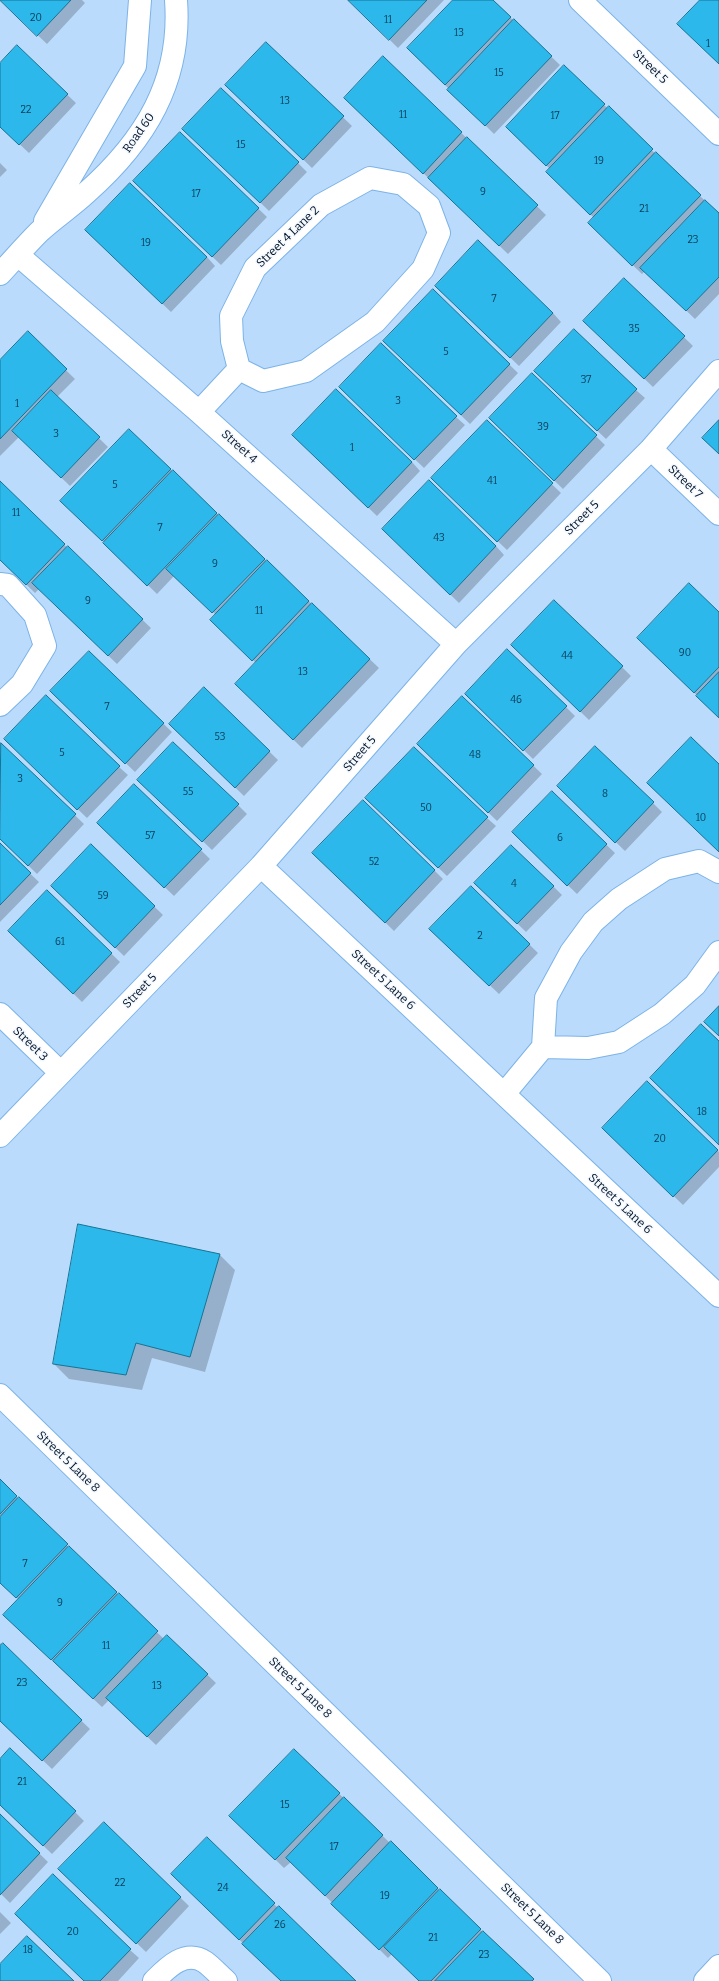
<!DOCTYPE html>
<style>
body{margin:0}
canvas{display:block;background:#bbdbfc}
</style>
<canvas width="719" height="1981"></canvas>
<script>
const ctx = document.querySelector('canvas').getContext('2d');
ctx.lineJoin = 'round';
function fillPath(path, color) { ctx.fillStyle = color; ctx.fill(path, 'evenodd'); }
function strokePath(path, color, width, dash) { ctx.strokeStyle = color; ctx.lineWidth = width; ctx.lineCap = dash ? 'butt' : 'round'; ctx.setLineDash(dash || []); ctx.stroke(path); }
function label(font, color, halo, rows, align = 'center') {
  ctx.font = font + ' Bitter,serif'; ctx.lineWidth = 3; ctx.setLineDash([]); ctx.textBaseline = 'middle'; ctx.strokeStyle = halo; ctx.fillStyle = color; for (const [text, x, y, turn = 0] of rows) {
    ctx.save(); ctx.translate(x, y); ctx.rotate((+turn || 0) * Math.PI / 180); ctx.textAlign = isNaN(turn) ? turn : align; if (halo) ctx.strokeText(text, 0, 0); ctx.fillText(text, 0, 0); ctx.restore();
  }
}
fillPath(new Path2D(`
 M1,0H82L85,3L47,44Z
 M349,0H444L398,48Z
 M454,0H492L560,65L494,134L417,57Z
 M266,43L352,126L312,168L235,94Z
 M17,47L76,103L29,153L0,126V65Z
 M384,58L546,215L508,254L354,107Z
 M564,67L719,214V294L695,319L645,271L642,274L598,232L594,218L547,172L550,169L507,127Z
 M180,133L267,217L221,265L143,190Z
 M193,137L298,163L307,172L269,211Z
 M0,163L7,170L0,177Z
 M95,239L207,257L215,266L171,312Z
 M624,279L693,346L653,387L584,321Z
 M433,290L518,373L470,424L393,350Z
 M445,295L553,313L561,322L519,366Z
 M28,333L75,379L57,397L108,447L70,486L19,437L0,456V361Z
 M532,374L605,445L563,489L490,418Z
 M544,380L636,390L645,398L606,439Z
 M340,387L456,417L465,425L424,468Z
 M487,422L561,493L507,550L441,487Z
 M129,430L379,668L302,748L236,684L256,663L220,629L216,615L174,576L157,594L70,509Z
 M302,444L412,462L420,471L377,516Z
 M0,483L151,628L117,664L39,589L35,593L0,559Z
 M392,538L496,546L504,555L459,603Z
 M719,613V717L638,638Z
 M89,652L172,732L135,772L60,700Z
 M521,654L622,667L631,676L589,720Z
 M204,688L278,760L244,796L179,733Z
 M466,694L566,707L575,716L533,759Z
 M462,697L542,774L497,821L418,744Z
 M1,744L84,824L37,874L0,838Z
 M14,748L119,767L128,775L87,818Z
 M139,780L238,805L247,814L212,850Z
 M134,785L210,859L174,896L107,832Z
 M552,793L615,853L577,894L522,841Z
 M567,795L653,803L662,812L625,851Z
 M375,807L487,818L496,826L447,876Z
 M0,845L39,882L0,922Z
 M91,845L163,915L124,956L61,895Z
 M323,862L434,870L443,879L394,931Z
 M476,883L553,886L562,895L526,932Z
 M471,887L538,953L499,994L440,938Z
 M47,891L120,962L82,1002L9,931Z
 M647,1083L719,1152V1167L683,1205L604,1128Z
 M220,1255L235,1270L205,1372L152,1358L142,1390L69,1379L54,1364Z
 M0,1481L164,1639L167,1636L216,1683L156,1745L109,1700L102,1707L13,1624L19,1600L0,1582Z
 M0,1643L90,1729L52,1769L0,1720Z
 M294,1750L390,1843L534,1981H420L392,1954L388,1958L291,1862L284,1868L231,1816Z
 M0,1760L75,1812L84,1821L52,1854L0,1804Z
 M0,1815L48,1862L10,1903L0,1893Z
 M104,1823L189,1906L146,1952L69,1878Z
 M207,1838L278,1908L355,1981H282L181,1883Z
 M0,1912L11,1923L0,1934Z
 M130,1950L139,1958L118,1981H85Z`), '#0003');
const building = new Path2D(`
 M0,0H71L37,36Z
 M348,0H427L389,40Z
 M453,0H493L511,17L445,85L407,48Z
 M700,0H719V64L677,24Z
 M514,19L552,56L485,126L447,90Z
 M266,42L344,116L303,160L225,85Z
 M17,45L68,94L19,145L0,127V63Z
 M383,56L462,132L423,174L344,98Z
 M564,65L605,104L546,166L506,127Z
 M221,88L299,162L260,203L182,129Z
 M609,106L653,149L590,215L546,172Z
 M180,132L259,208L212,257L133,181Z
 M467,137L538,205L499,246L428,178Z
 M656,152L701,195L632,266L588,223Z
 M130,183L207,257L162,304L85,230Z
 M705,200L719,213V277L686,311L640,268Z
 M478,240L553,313L510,358L435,286Z
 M624,278L685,336L644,379L583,321Z
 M433,289L510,364L461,415L383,341Z
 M574,329L637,389L597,431L534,371Z
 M28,331L67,369L0,439V360Z
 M381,343L457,416L414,460L339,387Z
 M532,373L597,435L554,481L489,418Z
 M336,389L412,462L368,508L292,435Z
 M51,390L100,437L61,478L12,431Z
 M487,420L553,483L497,542L431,478Z
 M719,420V454L702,438Z
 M129,429L171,469L102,541L60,501Z
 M173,470L217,513L147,586L103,543Z
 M429,480L496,546L450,595L382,529Z
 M0,481L65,544L26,585L0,560Z
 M219,514L265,559L212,613L166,569Z
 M68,546L143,619L108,656L32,583Z
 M267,560L309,601L252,661L210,620Z
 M689,583L719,612V667L694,693L637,638Z
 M554,600L623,666L580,712L511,645Z
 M312,603L370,659L293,740L235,684Z
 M507,649L567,706L523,751L465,694Z
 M89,651L164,723L125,764L50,691Z
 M719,672V718L696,696Z
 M204,687L270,751L235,788L169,724Z
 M46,695L120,766L77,810L4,739Z
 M462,696L534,765L488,813L417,744Z
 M691,737L719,764V852L647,783Z
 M173,742L239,804L202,842L137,780Z
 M1,743L76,814L28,866L0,839Z
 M595,746L654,802L615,843L557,786Z
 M414,747L488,817L438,868L365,798Z
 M134,784L202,849L164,888L97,823Z
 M552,791L607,844L567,886L512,832Z
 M363,800L435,870L385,923L312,853Z
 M0,843L31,873L0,905Z
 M91,844L155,906L115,948L51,886Z
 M511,845L554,886L517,924L474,883Z
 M471,886L530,944L489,986L429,929Z
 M47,890L112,953L73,994L8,931Z
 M719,1006V1036L704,1022Z
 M701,1024L719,1041V1145L650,1078Z
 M647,1081L718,1150L673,1197L602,1128Z
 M78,1224L220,1254L190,1357L136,1343L126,1375L53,1364Z
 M0,1479L17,1496L0,1514Z
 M19,1497L68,1544L16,1598L0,1583V1517Z
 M69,1546L117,1592L51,1660L3,1615Z
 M119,1593L158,1631L93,1699L53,1661Z
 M167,1635L208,1674L147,1737L106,1698Z
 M3,1643L82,1720L42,1761L0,1721V1646Z
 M10,1748L76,1811L43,1846L0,1805V1759Z
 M294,1749L340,1793L275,1860L229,1816Z
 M344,1797L383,1835L325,1896L286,1858Z
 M0,1814L40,1853L0,1895Z
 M104,1822L181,1897L136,1944L58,1869Z
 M207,1837L275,1903L239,1940L171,1874Z
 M391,1841L438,1888L379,1950L331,1904Z
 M53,1874L131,1949L100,1981H84L15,1914Z
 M440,1889L481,1929L431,1981H419L384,1947Z
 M279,1906L356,1981H281L242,1944Z
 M483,1931L534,1979L532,1981H435Z
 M27,1936L74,1981H0V1964Z`);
fillPath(building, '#2cb8eb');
strokePath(building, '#167395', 1);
const minor = new Path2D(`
 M580,0L719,134
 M370,178L403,184L429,206L439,233L423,269L375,322L306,371L263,381L239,369L232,341L231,316L255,268L321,205Z
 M45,221L135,66L140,0
 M18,255L199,412L456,644
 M0,274C13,260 26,245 39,232C54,218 71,207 86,193C145,141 182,81 176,0
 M199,412L239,369
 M651,449L719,514
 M0,584L8,585L35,615L45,646L22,684L0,705
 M261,866L719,1296
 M719,872L699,861L665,869L619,899L593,922L571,952L546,998L543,1047L588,1048L619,1042L662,1014L695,985L719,952
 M0,1014L61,1073
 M504,1094L543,1047
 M0,1136L261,866L456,644L651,449L719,371
 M0,1395L600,1981
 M154,1981C167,1968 185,1949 205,1962C212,1967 219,1975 226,1981
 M705,1981L719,1966`);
strokePath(minor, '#7cb3e7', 24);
strokePath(minor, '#fff', 22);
label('10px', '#0b3a55', null, [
 ["20",36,18],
 ["11",388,20],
 ["13",459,33],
 ["1",708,44],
 ["15",499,73],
 ["13",285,101],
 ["22",26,110],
 ["11",403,115],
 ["17",555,116],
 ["15",241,145],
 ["19",599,161],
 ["9",483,192],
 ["17",196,194],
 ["21",644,209],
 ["23",693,240],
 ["19",146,243],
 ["7",494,299],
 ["35",634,329],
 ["5",446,352],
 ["37",586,380],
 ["3",398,401],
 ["1",17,404],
 ["39",543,427],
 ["3",56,434],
 ["1",352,448],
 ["41",492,481],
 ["5",115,485],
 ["11",16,513],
 ["7",160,528],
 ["43",439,538],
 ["9",215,564],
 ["9",88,601],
 ["11",259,611],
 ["90",685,653],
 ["44",567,656],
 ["13",303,672],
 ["46",516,700],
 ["7",107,707],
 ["53",220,737],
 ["5",62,753],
 ["48",475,755],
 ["3",20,779],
 ["55",188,792],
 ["8",605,794],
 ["50",426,808],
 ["10",701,818],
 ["57",150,836],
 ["6",560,838],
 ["52",374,862],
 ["4",514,884],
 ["59",103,896],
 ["2",480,936],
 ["61",60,942],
 ["18",702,1112],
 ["20",660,1139],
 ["7",25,1564],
 ["9",60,1603],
 ["11",106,1646],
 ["23",22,1683],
 ["13",157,1686],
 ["21",22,1782],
 ["15",285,1805],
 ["17",334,1847],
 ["22",120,1883],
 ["24",223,1888],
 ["19",385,1896],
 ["26",280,1925],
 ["20",73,1932],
 ["21",433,1938],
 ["18",28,1950],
 ["23",484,1955]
]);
label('12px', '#001023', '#f3f9ff', [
 ["Street 5",650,67,44],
 ["Road 60",139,133,-55],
 ["Street 4 Lane 2",288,237,-44],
 ["Street 4",239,447,42],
 ["Street 7",685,482,44],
 ["Street 5",582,518,-45],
 ["Street 5",360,754,-49],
 ["Street 5 Lane 6",383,980,43],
 ["Street 5",140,991,-46],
 ["Street 3",30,1044,44],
 ["Street 5 Lane 6",620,1204,43],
 ["Street 5 Lane 8",68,1462,44],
 ["Street 5 Lane 8",300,1688,44],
 ["Street 5 Lane 8",532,1914,44]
]);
</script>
